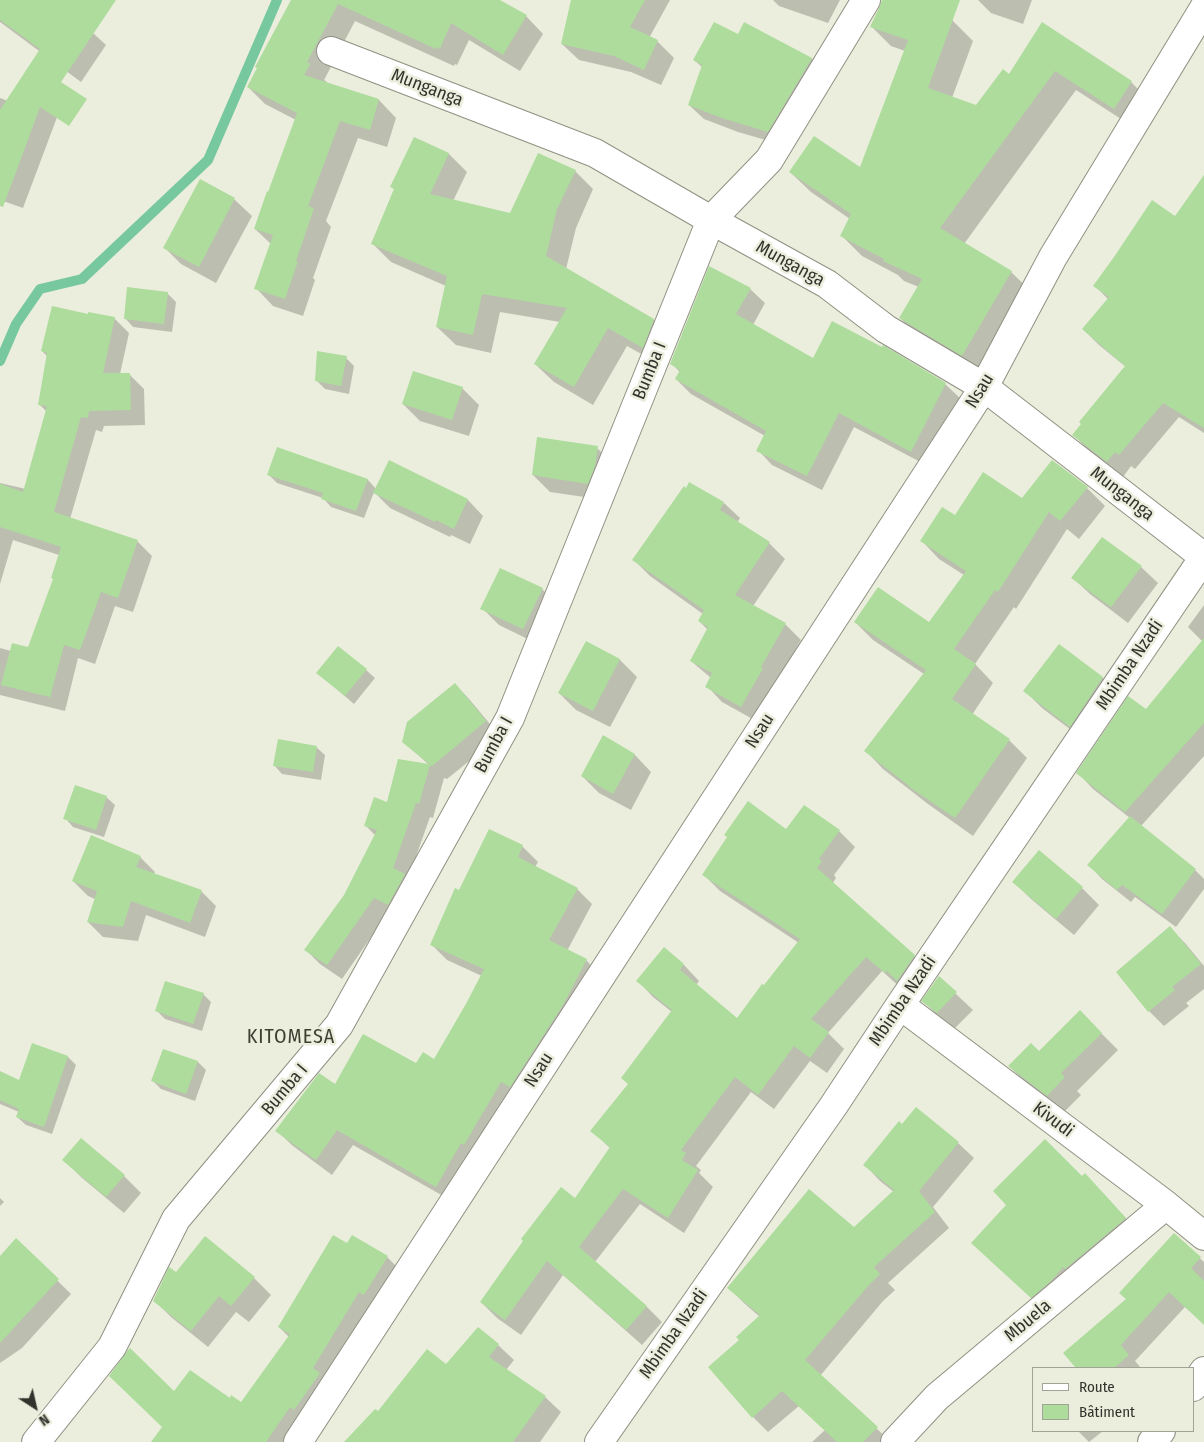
<!DOCTYPE html>
<meta charset="utf-8">
<style>
body{margin:0}
#map{position:relative;width:1204px;height:1442px;overflow:hidden;background:#ebeedd;font-family:"Fira Sans Condensed",sans-serif}
canvas{display:block}
.legend{position:absolute;left:1032px;top:1367px;width:162px;height:65px;box-sizing:border-box;background:#ebeedd;border:1px solid #a1a397;margin:0;padding:6px 9px;list-style:none;font-size:15px;color:#32332d}
.legend li{display:flex;align-items:center;gap:10px;height:25px}
.legend b{width:25px;border:1px solid #a1a397}
.north{position:absolute;left:10px;top:1382px;width:50px;height:50px;-webkit-text-stroke:4px #ebeedd;paint-order:stroke;rotate:145deg;font-size:14px;font-weight:700;line-height:20px;text-align:center;color:#32332d}
.north::after{content:'';display:block;margin:auto;width:18px;height:22px;background:#32332d;clip-path:polygon(50% 0,100% 100%,50% 72%,0 100%)}
</style>
<div id="map">
<canvas width="1204" height="1442"></canvas>
<ul class="legend">
<li><b style="height:6px;background:#fff"></b>Route</li>
<li><b style="height:14px;background:#addc9c"></b>Bâtiment</li>
</ul>
<div class="north">N</div>
</div>
<script>
const ctx = document.querySelector('canvas').getContext('2d');
ctx.lineJoin = 'round';
function fillPath(path, color) { ctx.fillStyle = color; ctx.fill(path, 'evenodd'); }
function strokePath(path, color, width, dash) { ctx.strokeStyle = color; ctx.lineWidth = width; ctx.lineCap = dash ? 'butt' : 'round'; ctx.setLineDash(dash || []); ctx.stroke(path); }
function label(font, color, halo, rows, align = 'center') {
  ctx.font = font + ' "Fira Sans Condensed",sans-serif'; ctx.lineWidth = 5; ctx.setLineDash([]); ctx.textBaseline = 'middle'; ctx.strokeStyle = halo; ctx.fillStyle = color; for (const [text, x, y, turn = 0] of rows) {
    ctx.save(); ctx.translate(x, y); ctx.rotate((+turn || 0) * Math.PI / 180); ctx.textAlign = isNaN(turn) ? turn : align; if (halo) ctx.strokeText(text, 0, 0); ctx.fillText(text, 0, 0); ctx.restore();
  }
}
fillPath(new Path2D(`
 M0,0H28L93,33L106,45L81,82L0,22Z
 M292,0H468L526,16L543,34L520,71L469,40L457,65L455,64L454,66L355,21L324,80L327,82L326,83L379,100L396,118L387,147L358,138L326,221L331,227L313,278L315,280L303,316L273,306L256,288L271,244L255,229L296,120L265,104L248,87Z
 M593,0H670L649,38L657,41L674,58L661,85L631,72L579,60L562,44Z
 M773,0H840L828,23L779,6Z
 M883,0H893L952,20L973,41L952,98L977,107L1009,75L1042,24L1131,82L1151,102L1135,128L1076,90L964,244L1011,272L1032,292L982,375L920,338L900,318L919,287L904,281L898,275L862,256L842,236L850,219L811,192L790,172L860,169L905,51L891,46L871,26Z
 M978,0H1032L1023,24L991,13Z
 M745,24L812,59L826,74L783,145L738,132L704,119L689,105L703,68L694,60L738,36Z
 M18,84L59,112L23,208L0,200V98L8,101Z
 M415,139L449,154L467,172L453,201L511,215L575,171L593,189L576,228L566,269L654,320L672,338L661,365L627,346L593,405L554,382L535,364L560,322L500,312L491,353L456,345L437,327L446,286L391,262L372,243Z
 M200,181L235,200L252,216L216,283L181,264L165,248Z
 M1204,237V433L1179,417L1135,469L1131,466L1123,477L1089,451L1074,435L1126,367L1099,345L1083,329L1108,299L1095,286Z
 M750,289L765,303L753,325L813,359L945,384L960,398L926,465L854,427L822,490L772,465L758,450L765,436L691,394L676,379L680,372L671,363Z
 M168,294L176,302L172,332L133,327L125,318Z
 M89,315L114,318L129,333L120,374H129L144,389L145,425L104,426L102,432L96,430L70,519L137,541L152,556L133,612L115,606L95,664L78,658L65,711L0,695V648L11,651L29,648L54,580L59,555L13,540L0,584V483L26,489L47,412L39,404L47,356L42,351Z
 M346,358L354,366L349,394L325,389L317,381Z
 M462,388L479,405L469,436L420,421L403,404Z
 M597,448L614,465L605,500L550,492L533,475Z
 M389,462L468,500L483,516L470,544L451,535L450,537L390,508L374,492L364,518L331,507L323,498L277,483L269,475L368,480L376,489Z
 M1087,488L1105,506L1079,539L1067,529L1016,609L1014,607L975,664L993,683L972,715L1009,740L1027,758L973,836L928,804L883,769L865,750L924,674L873,640L855,622L930,624L964,575L939,559L921,540L955,517L1022,500Z
 M724,503L740,518L737,523L769,543L785,559L753,606L785,624L801,640L777,683L758,722L722,702L707,686L711,678L691,661L708,630L699,621L703,614L650,576L634,560Z
 M1141,567L1158,583L1128,623L1090,594L1073,578Z
 M542,589L559,606L540,645L499,625L482,608Z
 M1204,605V756L1141,826L1195,870L1204,879V889L1176,927L1135,897L1131,902L1102,879L1089,865L1130,818L1093,789L1078,773L1146,711L1203,642L1188,627Z
 M586,643L620,660L637,677L610,727L576,710L559,693Z
 M1059,646L1103,678L1120,695L1087,742L1042,708L1025,691Z
 M338,648L366,670L375,678L354,704L318,673Z
 M455,684L469,699L500,736L447,779L444,778L433,818L430,817L408,879L389,911L342,979L320,964L306,950L345,896L376,836L366,826L429,765L404,742Z
 M316,747L325,755L321,780L282,774L274,765Z
 M635,755L651,772L631,810L599,793L582,776Z
 M106,797L115,805L104,837L73,827L65,818Z
 M490,830L522,846L538,862L535,867L577,889L592,904L567,951L586,960L601,976L452,1201L353,1145L332,1175L293,1146L277,1131L335,1086L435,1061L482,976L447,960L431,944L459,891Z
 M787,831H839L855,847L834,875L836,878L832,884L914,956L930,972L901,988L882,971L828,1033L844,1049L827,1073L810,1061L774,1109L751,1092L696,1166L701,1170L699,1173L713,1187L684,1233L640,1204L595,1262L647,1307L662,1322L642,1345L563,1275L521,1335L497,1318L481,1302L576,1200L611,1149L592,1131L629,1085L672,1012L653,997L638,981L664,949L684,965L699,981L696,985L737,1020L799,943L720,891L704,875Z
 M1039,852L1082,888L1099,905L1074,935L1031,899L1014,882Z
 M140,857L155,872L154,874L201,891L216,906L205,937L146,915L138,941L103,937L88,922L95,899L88,896L73,881Z
 M1170,928L1185,943L1204,966V989L1186,1003L1189,1006L1164,1026L1149,1011L1117,972Z
 M939,978L973,1010L954,1029L940,1018L923,1001Z
 M203,994L211,1002L202,1031L165,1019L157,1011Z
 M1080,1012L1118,1050L1077,1091L1081,1095L1064,1112L1026,1083L1009,1066L1039,1053Z
 M32,1045L68,1057L76,1065L52,1134L26,1125L17,1117L19,1112L0,1104V1072L20,1082Z
 M164,1050L198,1062L206,1070L195,1101L161,1089L153,1081Z
 M917,1109L958,1143L974,1158L933,1207L949,1228L888,1283L895,1290L883,1301L820,1376L891,1442H812L825,1430L799,1406L768,1432L753,1417L741,1340L760,1317L744,1303L729,1288L854,1228L894,1192L880,1181L865,1165Z
 M64,1160L124,1176L141,1193L124,1213L81,1177Z
 M1102,1192L1142,1236L1049,1314L990,1260Z
 M0,1198L4,1202L0,1206Z
 M1177,1237L1204,1262V1324L1185,1307L1135,1361L1141,1368H1077L1065,1353L1128,1300Z
 M16,1240L71,1294L22,1348L0,1363V1258Z
 M348,1245L387,1257L403,1273L293,1442H152L163,1428L174,1393L230,1399L242,1403L289,1337L279,1327Z
 M176,1274L254,1278L271,1295L249,1322L236,1312L208,1347L171,1317L154,1300Z
 M498,1345L514,1360L506,1370L545,1397L561,1412L540,1442H349L378,1413L447,1366Z
 M1078,1431H1103L1089,1442Z`), '#0003');
strokePath(new Path2D(`
 M0,361L16,324L40,289L82,279L208,160L277,0`), '#78c89f', 10);
fillPath(new Path2D(`
 M0,0H116L61,82L87,99L69,126L40,107L3,207L0,206V110L40,49L0,20Z
 M291,0H500L527,15L503,55L451,23L440,49L437,47L436,49L338,4L307,62L310,64L304,75L379,99L370,130L340,121L308,206L314,208L296,261H298L285,299L254,289L273,235L254,229L267,191L268,192L297,113L247,87L257,68L255,67Z
 M571,0H645L630,27L658,40L644,70L614,56L561,44Z
 M882,0H960L928,88L976,105L1003,69L1009,74L1042,22L1132,81L1114,109L1055,71L940,228L1012,271L962,356L899,318L922,279L883,261L884,259L840,236L851,214L789,172L814,136L860,167L908,40L870,27L879,8Z
 M714,22L738,34L744,22L812,58L768,132L722,118L688,105L702,65L693,60Z
 M414,137L449,153L430,194L510,213L538,153L576,170L557,209L546,256L654,319L643,348L608,328L574,387L534,364L567,308L482,294L473,335L436,327L447,276L371,244L394,189L390,187Z
 M1204,175V428L1163,403L1119,455L1115,452L1107,462L1072,435L1081,424L1079,422L1125,366L1082,329L1109,297L1093,286L1114,257L1152,200L1175,216Z
 M200,179L235,198L199,267L163,248Z
 M709,266L751,288L736,314L813,358L832,321L882,347L883,345L946,383L911,452L839,413L807,476L756,451L766,431L675,379L680,370L670,364Z
 M127,287L168,292L164,324L124,319Z
 M52,306L88,314V312L115,317L103,373H130L131,410L89,411L88,418L81,417L54,512L138,540L118,598L101,592L80,650L64,645L50,697L1,685L12,643L28,647L53,579L51,578L61,547L0,527V484L23,492L47,406L38,405L47,353L41,351Z
 M317,351L347,356L341,386L315,381Z
 M413,371L463,387L452,420L402,404Z
 M537,437L598,446L595,466L588,484L532,475Z
 M277,447L368,479L356,511L321,499L323,493L267,475Z
 M389,460L468,499L454,529L436,520L435,522L373,493Z
 M1052,460L1088,487L1060,521L1049,512L998,592L995,590L954,649L976,664L952,699L1010,739L955,818L908,786H909L864,751L926,670L854,622L878,587L929,622L966,571L920,541L942,507L955,515L983,472L1022,498Z
 M689,482L724,502L720,510L770,542L735,595L786,623L761,667L763,668L741,707L705,687L712,673L690,661L708,627L698,621L704,610L632,560L684,486L686,488Z
 M1102,537L1142,566L1111,607L1071,578Z
 M500,568L543,588L523,629L480,609Z
 M1204,638V723L1125,812L1076,773L1128,696L1146,709Z
 M586,641L620,659L593,711L558,693Z
 M1059,644L1103,677L1070,727L1023,691Z
 M338,646L367,669L345,696L316,673Z
 M455,683L486,721L432,766L430,765L419,804L416,803L393,868L405,874L388,905L374,898L327,965L304,950L344,895L377,830L364,826L374,797L387,802L398,759L429,764L402,742L407,722Z
 M603,735L635,754L613,794L581,776Z
 M278,739L317,746L313,772L273,766Z
 M75,785L107,796L96,830L63,819Z
 M748,801L786,829L804,805L840,830L819,859L822,861L817,868L915,955L897,981L887,971L885,973L866,957L811,1019L829,1032L810,1058L794,1046L758,1095L735,1077L681,1150L686,1153L682,1160L698,1170L668,1218L623,1189L579,1247L647,1306L626,1330L547,1261L505,1320L480,1302L523,1241L521,1239L561,1187L575,1198L610,1147L590,1131L628,1084L621,1078L672,1010L636,981L664,947L684,964L680,970L737,1018L762,984L764,985L800,939L702,875L727,837L724,835Z
 M1130,816L1196,869L1162,914L1122,885L1117,890L1087,865Z
 M489,829L523,845L518,857L578,888L549,940L587,959L563,1005L510,1087L501,1082L464,1145L461,1143L436,1187L337,1130L316,1160L275,1131L319,1073L335,1084L363,1034L416,1063L423,1052L434,1059L467,1002L484,969L430,945L455,888L459,890Z
 M91,835L141,856L136,867L202,890L190,923L131,901L123,927L87,922L97,891L72,881Z
 M1039,850L1083,887L1056,919L1012,882Z
 M1170,926L1201,964L1172,987L1175,990L1148,1012L1116,972Z
 M939,976L957,992L937,1013L921,1001Z
 M165,981L204,993L193,1024L155,1011Z
 M1080,1010L1102,1033L1061,1073L1065,1077L1047,1096L1008,1066L1031,1043L1039,1051Z
 M32,1043L68,1056L44,1127L16,1117L19,1109L0,1100V1071L19,1080Z
 M163,1049L198,1061L186,1094L151,1081Z
 M916,1107L959,1142L919,1191L935,1212L874,1267L880,1274L868,1286L805,1360L878,1427L863,1442H837L782,1391L752,1418L708,1367L739,1340L736,1337L760,1315L727,1288L809,1189L854,1227L894,1190L863,1165L899,1121L902,1124Z
 M81,1138L125,1175L106,1197L62,1160Z
 M1045,1139L1082,1176L1085,1173L1126,1218L1065,1269L1063,1267L1051,1281L1031,1298L971,1243L1006,1205L993,1191Z
 M1174,1233L1201,1257L1191,1268L1204,1281V1325L1169,1292L1121,1345L1129,1355L1114,1368H1076L1063,1353L1126,1299L1119,1293Z
 M333,1235L347,1243L352,1235L388,1256L364,1295L359,1292L313,1368L320,1373L294,1410L290,1407L266,1442H151L162,1427L109,1376L128,1350L130,1348L174,1391L190,1370L230,1398L231,1395L241,1402L290,1334L278,1327Z
 M205,1236L255,1277L231,1306L219,1296L191,1331L153,1301L169,1267L176,1272Z
 M16,1238L59,1279L0,1343V1256Z
 M478,1327L499,1344L489,1357L546,1396L513,1442H344L375,1409L378,1411L427,1349L446,1364Z`), '#addc9c');
const minor = new Path2D(`
 M331,51L595,153L711,220L827,284L886,329L984,387L1204,557
 M900,1005L1166,1205L1204,1236
 M1193,1387L1204,1371
 M36,1442L112,1347L176,1219L339,1025L510,718L711,220L769,160L866,0
 M298,1442L984,387L1053,257L1204,8
 M599,1442L834,1105L900,1005L1204,557
 M895,1442L937,1397L1166,1205
 M1152,1442L1161,1431`);
strokePath(minor, '#8f9182', 30);
strokePath(minor, '#fff', 28);
label('18px', '#32332d', '#ebeedd', [
 ["Munganga",427,88,21],
 ["Munganga",790,264,29],
 ["Bumba I",650,371,-68],
 ["Nsau",980,391,-59],
 ["Munganga",1122,494,38],
 ["Mbimba Nzadi",1130,665,-56],
 ["Nsau",760,731,-57],
 ["Bumba I",494,745,-62],
 ["Mbimba Nzadi",903,1001,-56],
 ["Nsau",539,1070,-57],
 ["Bumba I",285,1090,-50],
 ["Kivudi",1053,1120,37],
 ["Mbuela",1028,1321,-40],
 ["Mbimba Nzadi",674,1334,-55]
]);
ctx.letterSpacing = '1px';
label('20px', '#3d3f31', '#ebeedd', [
 ["KITOMESA",291,1037]
]);
ctx.letterSpacing = '0px';
</script>
